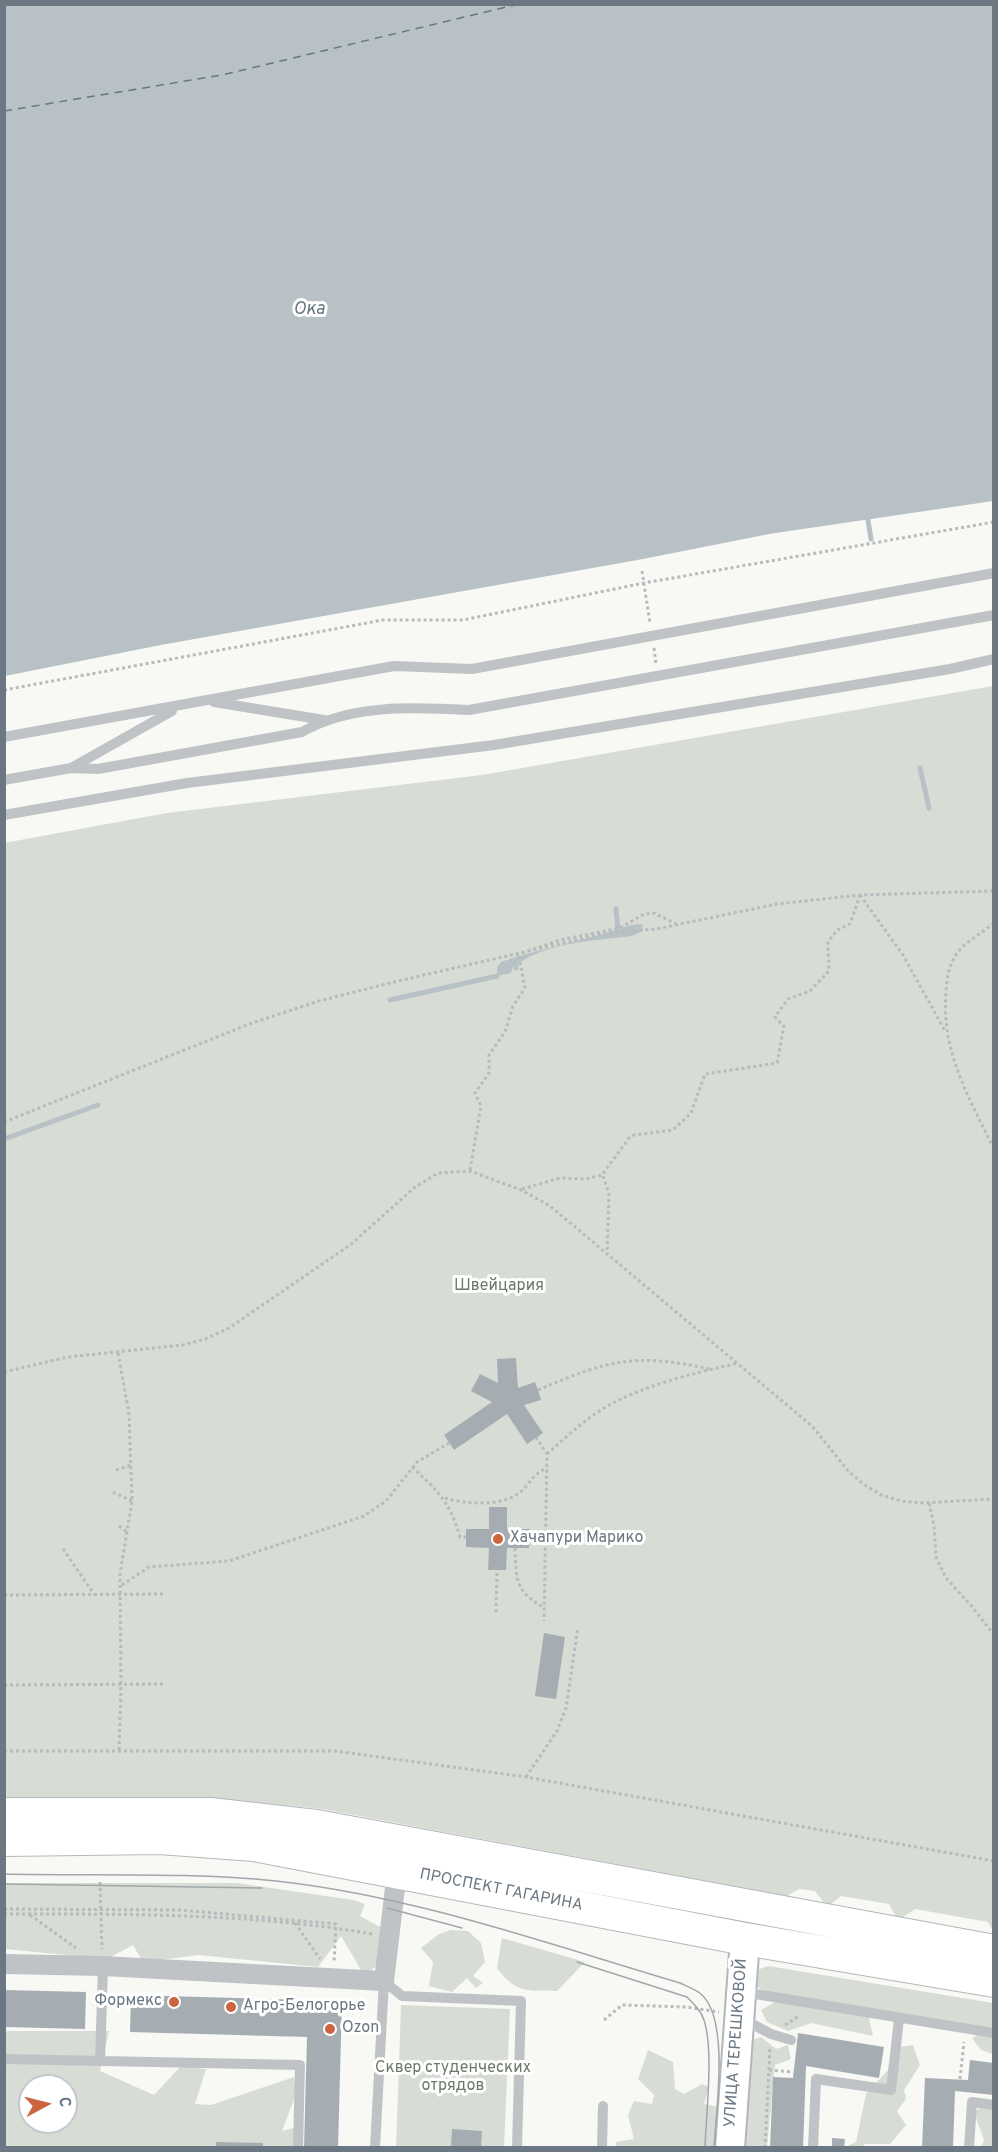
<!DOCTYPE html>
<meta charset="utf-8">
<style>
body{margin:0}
#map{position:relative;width:998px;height:2152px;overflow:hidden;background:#f8f8f5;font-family:Overpass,sans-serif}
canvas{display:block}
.frame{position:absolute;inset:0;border:6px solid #6b7782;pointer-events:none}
.north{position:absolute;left:18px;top:2074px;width:60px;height:60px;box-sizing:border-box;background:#fff;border:2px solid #c4c9cd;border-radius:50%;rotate:83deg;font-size:16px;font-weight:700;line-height:24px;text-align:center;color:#6b7782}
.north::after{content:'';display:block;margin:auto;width:21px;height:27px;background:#cd6440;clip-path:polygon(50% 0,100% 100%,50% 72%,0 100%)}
</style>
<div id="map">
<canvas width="998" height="2152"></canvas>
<div class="frame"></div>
<div class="north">С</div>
</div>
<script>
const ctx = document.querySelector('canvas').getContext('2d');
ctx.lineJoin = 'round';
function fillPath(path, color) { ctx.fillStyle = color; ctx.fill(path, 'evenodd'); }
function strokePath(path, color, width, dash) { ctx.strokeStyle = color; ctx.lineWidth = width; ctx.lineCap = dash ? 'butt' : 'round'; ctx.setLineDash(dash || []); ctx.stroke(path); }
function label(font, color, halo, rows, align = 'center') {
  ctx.font = font + ' Overpass,sans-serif'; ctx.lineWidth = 6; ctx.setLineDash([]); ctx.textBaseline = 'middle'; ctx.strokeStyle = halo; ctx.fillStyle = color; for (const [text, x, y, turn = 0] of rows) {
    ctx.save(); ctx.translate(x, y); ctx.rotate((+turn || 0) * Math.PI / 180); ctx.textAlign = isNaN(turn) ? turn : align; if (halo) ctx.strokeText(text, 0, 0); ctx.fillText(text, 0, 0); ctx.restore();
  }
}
fillPath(new Path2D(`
 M993,686V1931L988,1922L915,1909L902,1918L896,1917L889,1904L841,1896L830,1905L825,1904L815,1891L799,1889L787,1896L322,1809C213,1796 114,1796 5,1798L4,843L167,813L482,775Z
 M4,1883H237L353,1900L365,1904L360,1916L382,1928L377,1966L364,1975L341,1936L318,1967L199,1955L143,1962L133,1945L107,1959L5,1949Z
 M451,1930L468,1931L481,1943L485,1962L473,1976L483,1983L476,1988L467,1978L452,1992L429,1986L433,1962L421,1948L439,1934Z
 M502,1938L585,1962L557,1991C528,1990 516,1994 497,1968Z
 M768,1966L993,2003V2028L876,2009L869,2019L873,2036L811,2023L788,2031L767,2022L761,2010L788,1995C769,1992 751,1995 757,1970Z
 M401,2005L510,2009L504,2147L396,2148Z
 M990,2029L993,2032V2054L981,2050L972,2038Z
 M5,2031H109L100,2071L154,2095L181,2066L206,2069L195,2104L211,2105L294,2077L296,2094L282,2131L302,2126V2147L5,2148ZM30,2086H66V2122H30Z
 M761,2037L776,2049L788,2045L791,2059L775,2065L767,2147L736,2148L745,2042Z
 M913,2045L920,2065L904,2090L906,2099L897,2111L906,2125L890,2144H864V2147L843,2148L856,2142L866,2094L888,2070L892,2048Z
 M648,2050L673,2062L675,2089L684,2094L702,2084L709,2087L704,2104L723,2108L721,2147H616V2142L634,2139L628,2115L634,2101L652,2104L654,2095L638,2079Z
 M993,2099V2147H981L984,2140L974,2112Z`), '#d7dcd5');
fillPath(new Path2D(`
 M5,4L993,5V501L769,534L643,559L161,645L5,676Z
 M642,924L643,931L632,936C592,941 546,942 513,967L511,973L497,976V967L501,962L519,956L607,933L631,925Z`), '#b8c2c6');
strokePath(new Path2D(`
 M867,514L871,539
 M920,768L929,808
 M616,909L618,930
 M516,964V968
 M390,1000L497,976
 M4,1139L98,1105`), '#b8c2c6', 5);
strokePath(new Path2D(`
 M4,111L222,75L519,4`), '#67777e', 1.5, [8, 6]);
fillPath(new Path2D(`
 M516,1358L518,1388L535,1382L538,1390L541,1400L524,1405L543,1433L527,1444L507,1414L454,1450L444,1435L492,1402L471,1391L480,1374L498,1383L497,1359Z
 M489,1507H507V1529H530L529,1548H507L506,1570H488L489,1548L466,1547V1529H489Z
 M544,1633L565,1637L556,1699L535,1696Z
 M4,1990L86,1992L85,2029L4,2027Z
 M131,1995L342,2001L338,2148H304L307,2037L130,2032Z
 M798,2033L884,2047L879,2078L806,2066L803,2148H770L773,2077L793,2078Z
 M970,2060L994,2063V2095L955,2091L953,2148H922L925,2078L968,2080Z
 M452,2129L482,2131L481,2148L451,2147Z
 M832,2138L845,2139L844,2148H832Z
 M216,2142L263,2143V2148H216Z`), '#a6adb2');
const secondary = new Path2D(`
 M730,2148L745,1939`);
const primary = new Path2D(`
 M4,1814H210L316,1826L994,1951
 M4,1840L160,1838L254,1845L745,1939L994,1981`);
strokePath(secondary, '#b3b7bb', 32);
strokePath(primary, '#b4b7bb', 34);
strokePath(new Path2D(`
 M642,571L650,623
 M654,648L656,665
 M4,690L383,620H463L644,583L994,522
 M860,895L903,955L945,1031
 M994,923C982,933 963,943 955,956C948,968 947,979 946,992C941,1051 969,1098 994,1149
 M516,955L560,940L620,928L644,914L654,913L676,924
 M4,1122L252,1023L319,1001L398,981L607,933L656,929L777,904L860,895L994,891
 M470,1170L481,1106L475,1093L489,1073V1055L505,1032L513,1006L525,988L519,956
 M603,1176L609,1194L607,1254
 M522,1189L560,1178L585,1179L602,1175L629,1138L634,1135L673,1130L691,1113L705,1074L777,1063L784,1026L775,1017L788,999L810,991L829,971L828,942L837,930L850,924L860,895
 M118,1353L129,1414L132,1501L120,1574L121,1685L119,1751
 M4,1372L68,1357L183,1345L205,1339L229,1328L350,1245L414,1188L438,1173L470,1171L521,1190L550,1206L812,1426L849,1472L865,1485L881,1495L901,1501L922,1503L994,1499
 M538,1390C606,1361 634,1352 709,1369
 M536,1437L547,1454L544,1621
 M547,1454C565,1438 583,1421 604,1408C641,1386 697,1372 739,1363
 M412,1467C438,1491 450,1502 460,1537H466
 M116,1470L131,1465
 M113,1492L132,1501
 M445,1498C465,1504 501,1507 519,1493C530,1485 533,1473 547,1468
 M929,1503L934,1526L936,1557L946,1578L974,1609L994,1635
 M119,1526L127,1532
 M530,1539H546
 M515,1548C516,1579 515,1592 545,1608
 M63,1549L94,1594
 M122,1585L149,1567L229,1561L364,1516L386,1501L417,1462L449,1443
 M4,1595L163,1594
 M496,1612L497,1570
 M4,1685L164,1684
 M4,1751H335L526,1777L994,1861
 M526,1777L557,1731L566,1708L578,1627
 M100,1882L102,1949
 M4,1909L180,1910L336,1924L334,1962
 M4,1914C128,1914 250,1913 372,1934
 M30,1915L76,1948
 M295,1923L320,1959
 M604,2020L622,2005L686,2007L719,2012
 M785,2025L800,2015
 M769,2070L793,2072
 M960,2079L964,2042
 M765,2148L770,2047`), '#b8bbbd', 3, [3, 3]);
strokePath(new Path2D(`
 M214,702L324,720
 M4,737L394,666L472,669L994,573
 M71,768L172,711
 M4,780L71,768L98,769L302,732C351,704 414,707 469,710L994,615
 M4,815L187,783L494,745L950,669L994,659
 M384,1981L402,1996L521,2001L517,2148
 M743,1992L994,2033
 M741,2018L771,2034L791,2040
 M4,2059L300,2065L298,2148
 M100,2061L103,1966
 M375,2148L384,1981
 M602,2148L603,2106
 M813,2148L816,2079L891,2090L899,2019
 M969,2148L972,2102L994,2105`), '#c0c3c6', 10);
strokePath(new Path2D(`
 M4,1964L103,1966L384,1981L397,1871`), '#c0c3c6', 20);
strokePath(secondary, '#fff', 28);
strokePath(primary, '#fff', 32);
strokePath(new Path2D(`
 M4,1874C95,1876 187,1872 276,1881C414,1896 548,1944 680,1983C686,1986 695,1989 701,1994C730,2019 716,2111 714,2148
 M4,1884L262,1888
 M387,1908L462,1928
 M577,1962L687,1997C694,2004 701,2011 704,2020C714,2051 706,2113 705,2148`), '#a2a7ac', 1.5);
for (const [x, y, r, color] of [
 [498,1539,6,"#cd6440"],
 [174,2002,6,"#cd6440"],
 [231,2007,6,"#cd6440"],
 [330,2029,6,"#cd6440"]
]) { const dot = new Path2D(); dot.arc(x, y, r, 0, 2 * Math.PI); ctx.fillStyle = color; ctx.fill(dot); strokePath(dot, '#fff', 2); }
label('16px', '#6c7a69', '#fff', [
 ["Швейцария",499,1287],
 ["Сквер студенческих",453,2069],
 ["отрядов",453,2087]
]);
label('16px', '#6b7782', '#fff', [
 ["Хачапури Марико",510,1539],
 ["Формекс",162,2002,"right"],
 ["Агро-Белогорье",243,2007],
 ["Ozon",342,2029]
], 'left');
label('16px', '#6b7782', '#fff', [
 ["ПРОСПЕКТ ГАГАРИНА",501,1891,11],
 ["УЛИЦА ТЕРЕШКОВОЙ",737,2043,-86]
]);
label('italic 18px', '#67777e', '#fff', [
 ["Ока",309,310]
]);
</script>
